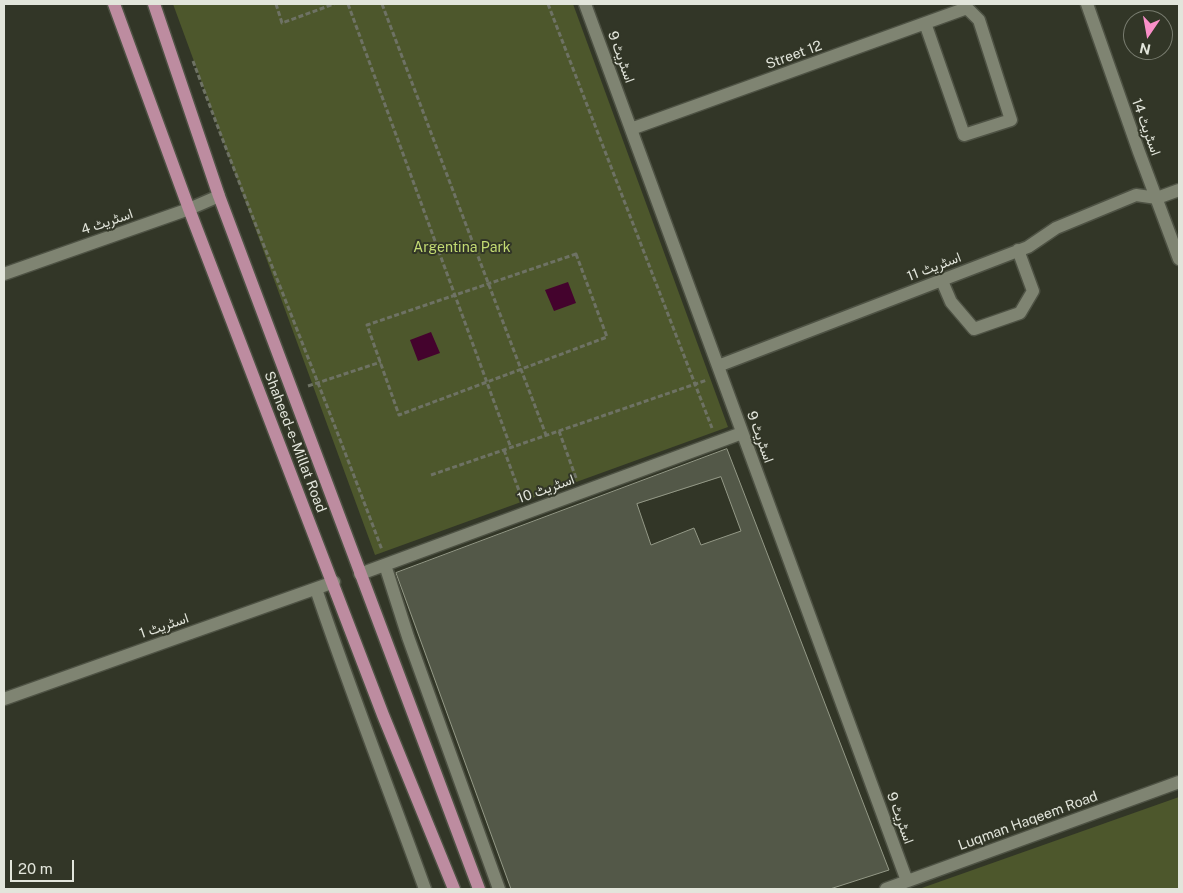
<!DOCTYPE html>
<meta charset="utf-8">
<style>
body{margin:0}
#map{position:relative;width:1183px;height:893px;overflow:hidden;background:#323627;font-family:"Public Sans",sans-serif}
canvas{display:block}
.frame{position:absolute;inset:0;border:5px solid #e2e5db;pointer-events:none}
.north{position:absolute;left:1123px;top:10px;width:50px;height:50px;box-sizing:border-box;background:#323627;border:1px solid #787c6f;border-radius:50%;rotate:192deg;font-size:14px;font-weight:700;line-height:20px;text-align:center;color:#e2e5db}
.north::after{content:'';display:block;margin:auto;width:18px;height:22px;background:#fa8fc8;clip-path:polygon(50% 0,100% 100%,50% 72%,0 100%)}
.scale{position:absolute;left:10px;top:860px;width:64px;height:22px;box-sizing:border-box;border:2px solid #e2e5db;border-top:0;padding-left:6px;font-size:15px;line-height:18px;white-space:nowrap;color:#e2e5db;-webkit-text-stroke:4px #323627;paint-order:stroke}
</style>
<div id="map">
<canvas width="1183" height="893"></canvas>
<div class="frame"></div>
<div class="north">N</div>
<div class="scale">20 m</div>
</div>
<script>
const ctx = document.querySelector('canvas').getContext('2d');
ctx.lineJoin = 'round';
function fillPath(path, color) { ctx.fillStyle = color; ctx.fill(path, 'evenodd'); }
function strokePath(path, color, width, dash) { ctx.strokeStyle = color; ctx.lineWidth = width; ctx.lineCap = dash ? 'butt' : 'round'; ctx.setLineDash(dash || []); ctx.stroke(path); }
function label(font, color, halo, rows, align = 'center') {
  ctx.font = font + ' "Public Sans",Vazirmatn,sans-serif'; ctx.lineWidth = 4; ctx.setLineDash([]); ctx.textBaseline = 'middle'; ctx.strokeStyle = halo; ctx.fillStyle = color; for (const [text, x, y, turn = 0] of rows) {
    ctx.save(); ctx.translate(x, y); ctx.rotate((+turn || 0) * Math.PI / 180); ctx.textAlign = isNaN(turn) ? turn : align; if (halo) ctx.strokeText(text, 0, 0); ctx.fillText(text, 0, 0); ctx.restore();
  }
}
fillPath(new Path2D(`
 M173,4H573L728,427L375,555Z
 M1179,797V889H919Z`), '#4d572c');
fillPath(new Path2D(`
 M568,282L576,303L554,311L545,290Z
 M431,332L440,353L418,361L410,340Z`), '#44032d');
const building = new Path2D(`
 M727,449L889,870L830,889H511L396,573Z
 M721,477L741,531L701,545L694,528L651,545L637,504Z`);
fillPath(building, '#535848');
strokePath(building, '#949987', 1);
const minor = new Path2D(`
 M585,4L907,881
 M1087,4L1139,152L1179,259
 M631,129L967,8L979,20L1011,120L964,135L925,23
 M4,274L189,209L219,196
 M942,281L951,302L974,329L1020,313L1033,291L1018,250
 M718,366L1028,247L1056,228L1136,195L1157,198L1179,190
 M385,565L408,637L499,889
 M360,574L742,433
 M316,589C350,690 389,789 425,889
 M4,699L334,582
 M886,889L1179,782`);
const major = new Path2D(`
 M114,4L189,209L383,715L454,889
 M154,4L219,196L479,889`);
strokePath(minor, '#4e5244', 15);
strokePath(major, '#4e5244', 15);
strokePath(new Path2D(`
 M276,4L282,23L334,4
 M348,4L511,448
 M382,4L546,435
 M548,4L712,428
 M193,61C254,225 321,386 382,550
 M576,254L607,337L399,415L367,325Z
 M308,386L381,362
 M559,431L576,478
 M504,450L521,496
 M431,475L707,380`), '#6e7264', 3, [5, 2.5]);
strokePath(minor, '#7f8472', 12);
strokePath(major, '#bd8ca0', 12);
label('14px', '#e2e5db', '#323627', [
 ["Street 12",794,55,-20],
 ["اسٹریٹ 9",621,57,70],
 ["اسٹریٹ 14",1146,127,70],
 ["اسٹریٹ 4",107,222,-19],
 ["اسٹریٹ 11",934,267,-21],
 ["اسٹریٹ 9",760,437,70],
 ["Shaheed-e-Millat Road",295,442,69],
 ["اسٹریٹ 10",546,489,-20],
 ["اسٹریٹ 1",164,626,-19],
 ["اسٹریٹ 9",900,818,70],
 ["Luqman Haqeem Road",1028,821,-20]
]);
label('14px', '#c3db73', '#323627', [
 ["Argentina Park",462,248]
]);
</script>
